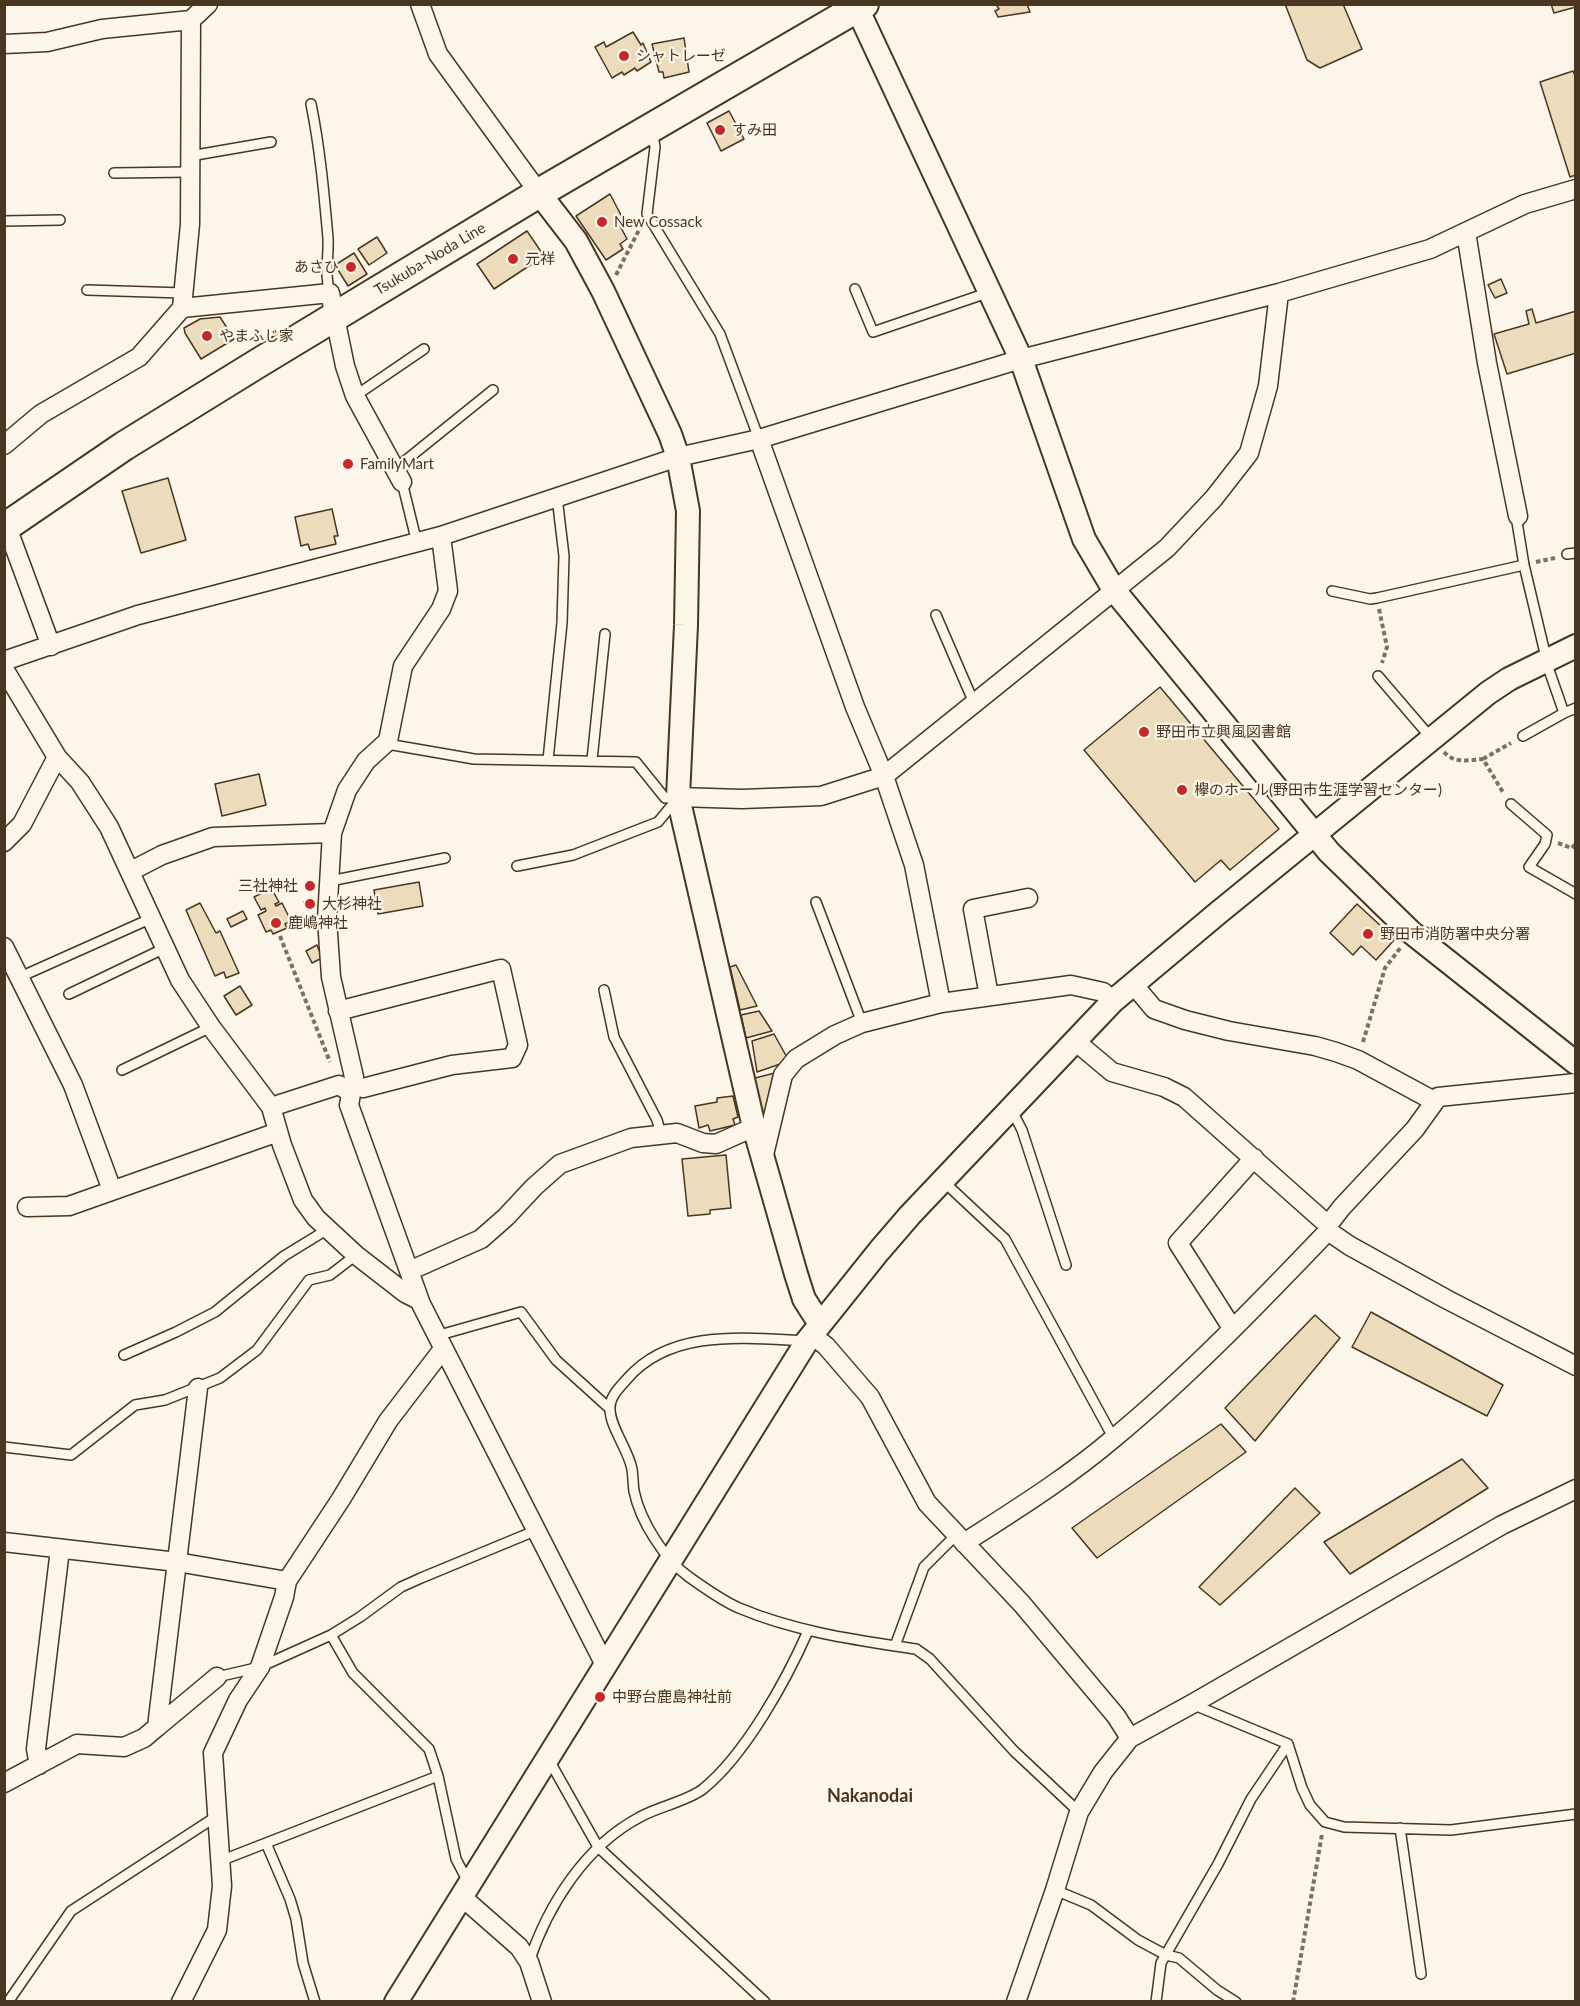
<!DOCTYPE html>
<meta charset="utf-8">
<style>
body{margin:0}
#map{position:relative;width:1580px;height:2006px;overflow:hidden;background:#fbf6e9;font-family:Lato,sans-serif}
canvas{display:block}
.frame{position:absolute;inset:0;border:6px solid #4a3520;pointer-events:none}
</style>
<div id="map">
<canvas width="1580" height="2006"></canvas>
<div class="frame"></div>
</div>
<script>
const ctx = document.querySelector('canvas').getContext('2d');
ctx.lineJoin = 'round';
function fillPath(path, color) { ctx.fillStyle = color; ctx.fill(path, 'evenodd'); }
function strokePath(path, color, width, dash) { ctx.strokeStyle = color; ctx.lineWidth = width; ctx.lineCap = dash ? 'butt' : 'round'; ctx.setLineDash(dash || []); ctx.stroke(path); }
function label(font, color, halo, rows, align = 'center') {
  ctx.font = font + ' Lato,"Noto Sans JP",sans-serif'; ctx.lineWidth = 4.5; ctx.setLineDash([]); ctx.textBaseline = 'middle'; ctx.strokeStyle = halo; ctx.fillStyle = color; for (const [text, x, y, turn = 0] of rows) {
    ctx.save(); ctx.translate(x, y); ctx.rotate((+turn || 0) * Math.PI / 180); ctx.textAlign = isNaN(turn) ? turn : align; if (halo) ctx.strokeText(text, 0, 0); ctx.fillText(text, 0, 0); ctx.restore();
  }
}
const building = new Path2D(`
 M996,4H1027L1030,12L998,17L995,11L999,9Z
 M1285,4H1343L1362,49L1320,68L1307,60Z
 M1551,4H1576V7L1554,13Z
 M633,32L641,45L643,43L651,62L637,71L635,68L624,75L622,72L612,78L595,47L604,42L606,47Z
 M684,38L689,72L664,78L663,72H659L652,44Z
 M1573,71L1576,78V175L1570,177L1540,82Z
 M729,111L744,139L721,151L707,123Z
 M610,194L622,217L617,220L627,239L620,244L623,249L606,260L576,216Z
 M527,231L544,256L494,289L477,264Z
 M377,237L387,253L369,265L358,249Z
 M354,253L367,274L348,286L335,265Z
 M1501,279L1507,293L1495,298L1488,285Z
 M1532,309L1536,323L1576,311V353L1507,374L1494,334L1529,324L1526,311Z
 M220,317L234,339L201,359L185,333L184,328L200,319Z
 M168,478L186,540L141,553L122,491Z
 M332,509L338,536H334L336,544L310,550L308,544L301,546L295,517Z
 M1160,687L1279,829L1230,870L1221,860L1195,882L1084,750Z
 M259,774L266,805L222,816L215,784Z
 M419,882L423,906L378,914L374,890Z
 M271,888L279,902L275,904L276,906L282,903L291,921L285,924L287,928L273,934L271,930L266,932L258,915L266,911L265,908L261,910L254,897Z
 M312,898L316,905L308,910L304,902Z
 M200,903L216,933L220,931L239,973L226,978L224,972L215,976L186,910Z
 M1357,904L1395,939L1376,960L1361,946L1353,955L1330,933Z
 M243,911L247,919L231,927L227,919Z
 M317,945L322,958L312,963L306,951Z
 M736,965L757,1006L740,1010L730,967Z
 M240,986L252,1005L236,1015L224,996Z
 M759,1011L772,1031L746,1038L741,1015Z
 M774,1034L789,1061L757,1072L752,1041Z
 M779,1072L764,1115L760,1106L755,1078Z
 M733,1096L738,1117L733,1119L735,1125L710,1131L708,1125L699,1128L695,1106L717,1102V1098Z
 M726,1155L731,1208L710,1210V1214L688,1216L682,1159Z
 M1371,1312L1503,1385L1487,1416L1352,1347Z
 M1315,1315L1340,1338L1255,1441L1225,1408Z
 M1221,1424L1246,1452L1097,1558L1072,1528Z
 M1462,1459L1488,1488L1350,1574L1324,1542Z
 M1295,1488L1320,1513L1220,1605L1199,1587Z`);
fillPath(building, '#ecdcbc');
strokePath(building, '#4a3520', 1.5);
const service = new Path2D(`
 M311,104C320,148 324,193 328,238C329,257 324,275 330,293
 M652,130L655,147L647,214L720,334L759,439
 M190,156L271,142
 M114,173L190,172
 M4,221L60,220
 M855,289L873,332L990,292
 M87,290L183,293
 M355,396L424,349
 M395,469L493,390
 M402,482L417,543
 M1516,516L1524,565L1549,670L1564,713L1576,708
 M1567,554L1576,553
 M1332,591L1370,599L1377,598L1524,565
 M936,615L974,703
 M1378,676L1432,739
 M1523,736L1564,713
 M388,741L393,745L474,759L636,762L665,798L677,797
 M548,760L562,623L564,556L557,497
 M592,760L605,634
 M1511,804L1547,835L1545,844L1529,867L1576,894
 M517,866L573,855L658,822L677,799
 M330,881L445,858
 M816,902L862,1023
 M20,977L152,918
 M604,990L614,1037L657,1120L661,1134
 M69,994L165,948
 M122,1070L211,1027
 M1011,1109L1022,1130L1066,1265
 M943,1181L1005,1239L1114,1439
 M436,1336L521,1312L556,1360L609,1408
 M806,1341C746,1338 671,1328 627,1379C620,1387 609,1397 610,1409C610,1427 628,1449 632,1469C633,1476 633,1484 634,1491C640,1521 665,1560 689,1577C703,1587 725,1602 739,1608C796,1632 856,1640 916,1649L930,1659L1014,1751L1079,1812
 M124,1355L176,1332L215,1312L284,1256L328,1229
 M4,1447L71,1455L135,1405L165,1400L220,1378L257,1350L309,1280L330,1275L356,1255
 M331,1635L360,1617L401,1587L421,1578L537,1530
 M895,1646L924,1567L956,1535
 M217,1677L260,1667L331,1635L353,1673L429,1749L438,1776L456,1859L468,1882
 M1192,1704L1288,1744L1302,1788L1310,1805L1325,1822L1344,1827L1451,1830L1576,1814
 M549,1760L598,1847L765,2002
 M1400,1828L1421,1974
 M266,1843L290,1899L296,1919L303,1963L315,2002
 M220,1861L438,1776
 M1055,1890L1091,1905L1138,1940L1166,1955L1179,1958L1217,1990L1236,2002
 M529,1962C548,1905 585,1846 640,1817C657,1807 688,1801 703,1789C745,1755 786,1681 808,1631
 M8,2002L71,1911L217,1816
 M1156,2002L1161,1963L1218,1864L1251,1799L1288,1744`);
const minor = new Path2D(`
 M420,4L438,54L539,193
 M4,44L47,42L102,29L191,20L208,4
 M1466,232L1487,363L1518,516
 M182,308L330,293L345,366L355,396L402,482
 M759,439L855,707L884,776L914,865L941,1003
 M4,445L41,414L139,357L182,308L190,224L191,20
 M4,519L51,646
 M441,536L448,591L441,609L403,666L388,741L366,761L347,790L332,833L327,919L331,977L354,1077L349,1105L421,1304L606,1667
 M4,661L138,615L441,536L678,457L759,439L1021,359L1279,293L1430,249L1525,204L1576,189
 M4,669L57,757L80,782L109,827L180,980L211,1027L271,1107L282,1145L303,1200L316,1218L356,1255L405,1293L419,1300
 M678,797L742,799L821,796L884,776L1167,548L1214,498L1249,453L1268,386L1279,293
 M4,842L22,824L57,757
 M131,871L162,855L213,837L332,833
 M4,947L73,1085L112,1190
 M1133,984L1154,1009L1185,1020L1229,1031L1315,1046L1336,1052L1358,1060L1434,1101
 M989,996L973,909L1028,898
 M338,1011L501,969L518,1045L512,1058L452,1065L363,1088L354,1086
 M1075,1041L1112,1072L1164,1087L1184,1097L1328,1225
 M271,1107L339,1085L351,1093
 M763,1159L783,1075L796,1059L835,1035L862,1023L941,1003L1071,985L1103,992L1113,1001
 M27,1207L69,1206L278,1132
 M1328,1231L1350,1246L1446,1299L1576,1366
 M409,1271L481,1239L506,1217L534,1187L560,1164L631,1138L677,1133L703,1143L716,1144L754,1127
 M1232,1328L1178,1243L1254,1158
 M812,1335L826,1346L870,1397L927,1503L1022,1604L1116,1716L1130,1738
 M4,1542L177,1562L287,1581
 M964,1543C1015,1510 1067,1478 1114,1438C1189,1376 1260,1302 1328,1231V1225L1342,1207L1415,1129L1438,1097L1576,1083
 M157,1727L217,1677
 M39,1765L36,1749L60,1549
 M4,1783L77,1744L124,1747L144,1738L157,1727L198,1388
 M462,1897L519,1947L529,1962L542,2002
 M181,2002L217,1930L222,1886L213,1753L238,1700L260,1667L284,1597L287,1581L341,1499L388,1421L443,1349
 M1016,2002L1055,1890L1079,1812L1103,1772L1130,1738L1192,1704L1502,1525L1576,1489`);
const tertiary = new Path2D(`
 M857,8L1021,359L1084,539L1114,590L1329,852L1412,933L1576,1063
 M539,193L576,241L603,291L670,434L678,457L688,511L686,625L678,797L754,1127L796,1274L804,1299L820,1324
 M396,2002L807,1341L879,1251L910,1215L1113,1001L1218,913L1488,693L1509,679L1576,646`);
const primary = new Path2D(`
 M4,528L124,446L260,362L539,193L864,4`);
strokePath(service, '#4a3520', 12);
strokePath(minor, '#4a3520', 21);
strokePath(tertiary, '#4a3520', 26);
strokePath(primary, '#4a3520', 32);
strokePath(new Path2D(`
 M616,275L640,228
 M1536,562L1555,558
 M1379,609L1387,647L1382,663
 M1444,752C1454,764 1470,760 1483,759L1504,794
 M1483,759L1511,743
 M1558,843L1572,848L1576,843
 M280,936L330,1062
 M1363,1042L1385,968L1401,947
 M1293,2002L1322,1834`), '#7f6f5c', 4, [4.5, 3]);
strokePath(service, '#fbf6e9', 9);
strokePath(minor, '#fbf6e9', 18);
strokePath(tertiary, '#fbf6e9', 22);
strokePath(primary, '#fbf6e9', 28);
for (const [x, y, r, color] of [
 [624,56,6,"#c62828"],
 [720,130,6,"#c62828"],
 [602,222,6,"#c62828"],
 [513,259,6,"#c62828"],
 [351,267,6,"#c62828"],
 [207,336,6,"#c62828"],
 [348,464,6,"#c62828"],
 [1144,732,6,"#c62828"],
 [1182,790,6,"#c62828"],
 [310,886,6,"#c62828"],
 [310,904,6,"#c62828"],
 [276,923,6,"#c62828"],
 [1368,934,6,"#c62828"],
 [600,1697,6,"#c62828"]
]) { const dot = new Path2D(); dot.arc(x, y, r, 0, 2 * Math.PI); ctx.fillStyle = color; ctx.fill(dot); strokePath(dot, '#fbf6e9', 2); }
label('15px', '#4a3520', '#fbf6e9', [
 ["シャトレーゼ",636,56],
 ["すみ田",732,130],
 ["New Cossack",614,222],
 ["元祥",525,259],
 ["あさひ",339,267,"right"],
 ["やまふじ家",219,336],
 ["FamilyMart",360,464],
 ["野田市立興風図書館",1156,732],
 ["欅のホール(野田市生涯学習センター)",1194,790],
 ["三社神社",298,886,"right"],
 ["大杉神社",322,904],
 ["鹿嶋神社",288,923],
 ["野田市消防署中央分署",1380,934],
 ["中野台鹿島神社前",612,1697]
], 'left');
label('15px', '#4a3520', '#fbf6e9', [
 ["Tsukuba-Noda Line",430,259,-31]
]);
label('bold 18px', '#4a3520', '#fbf6e9', [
 ["Nakanodai",870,1796]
]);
</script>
